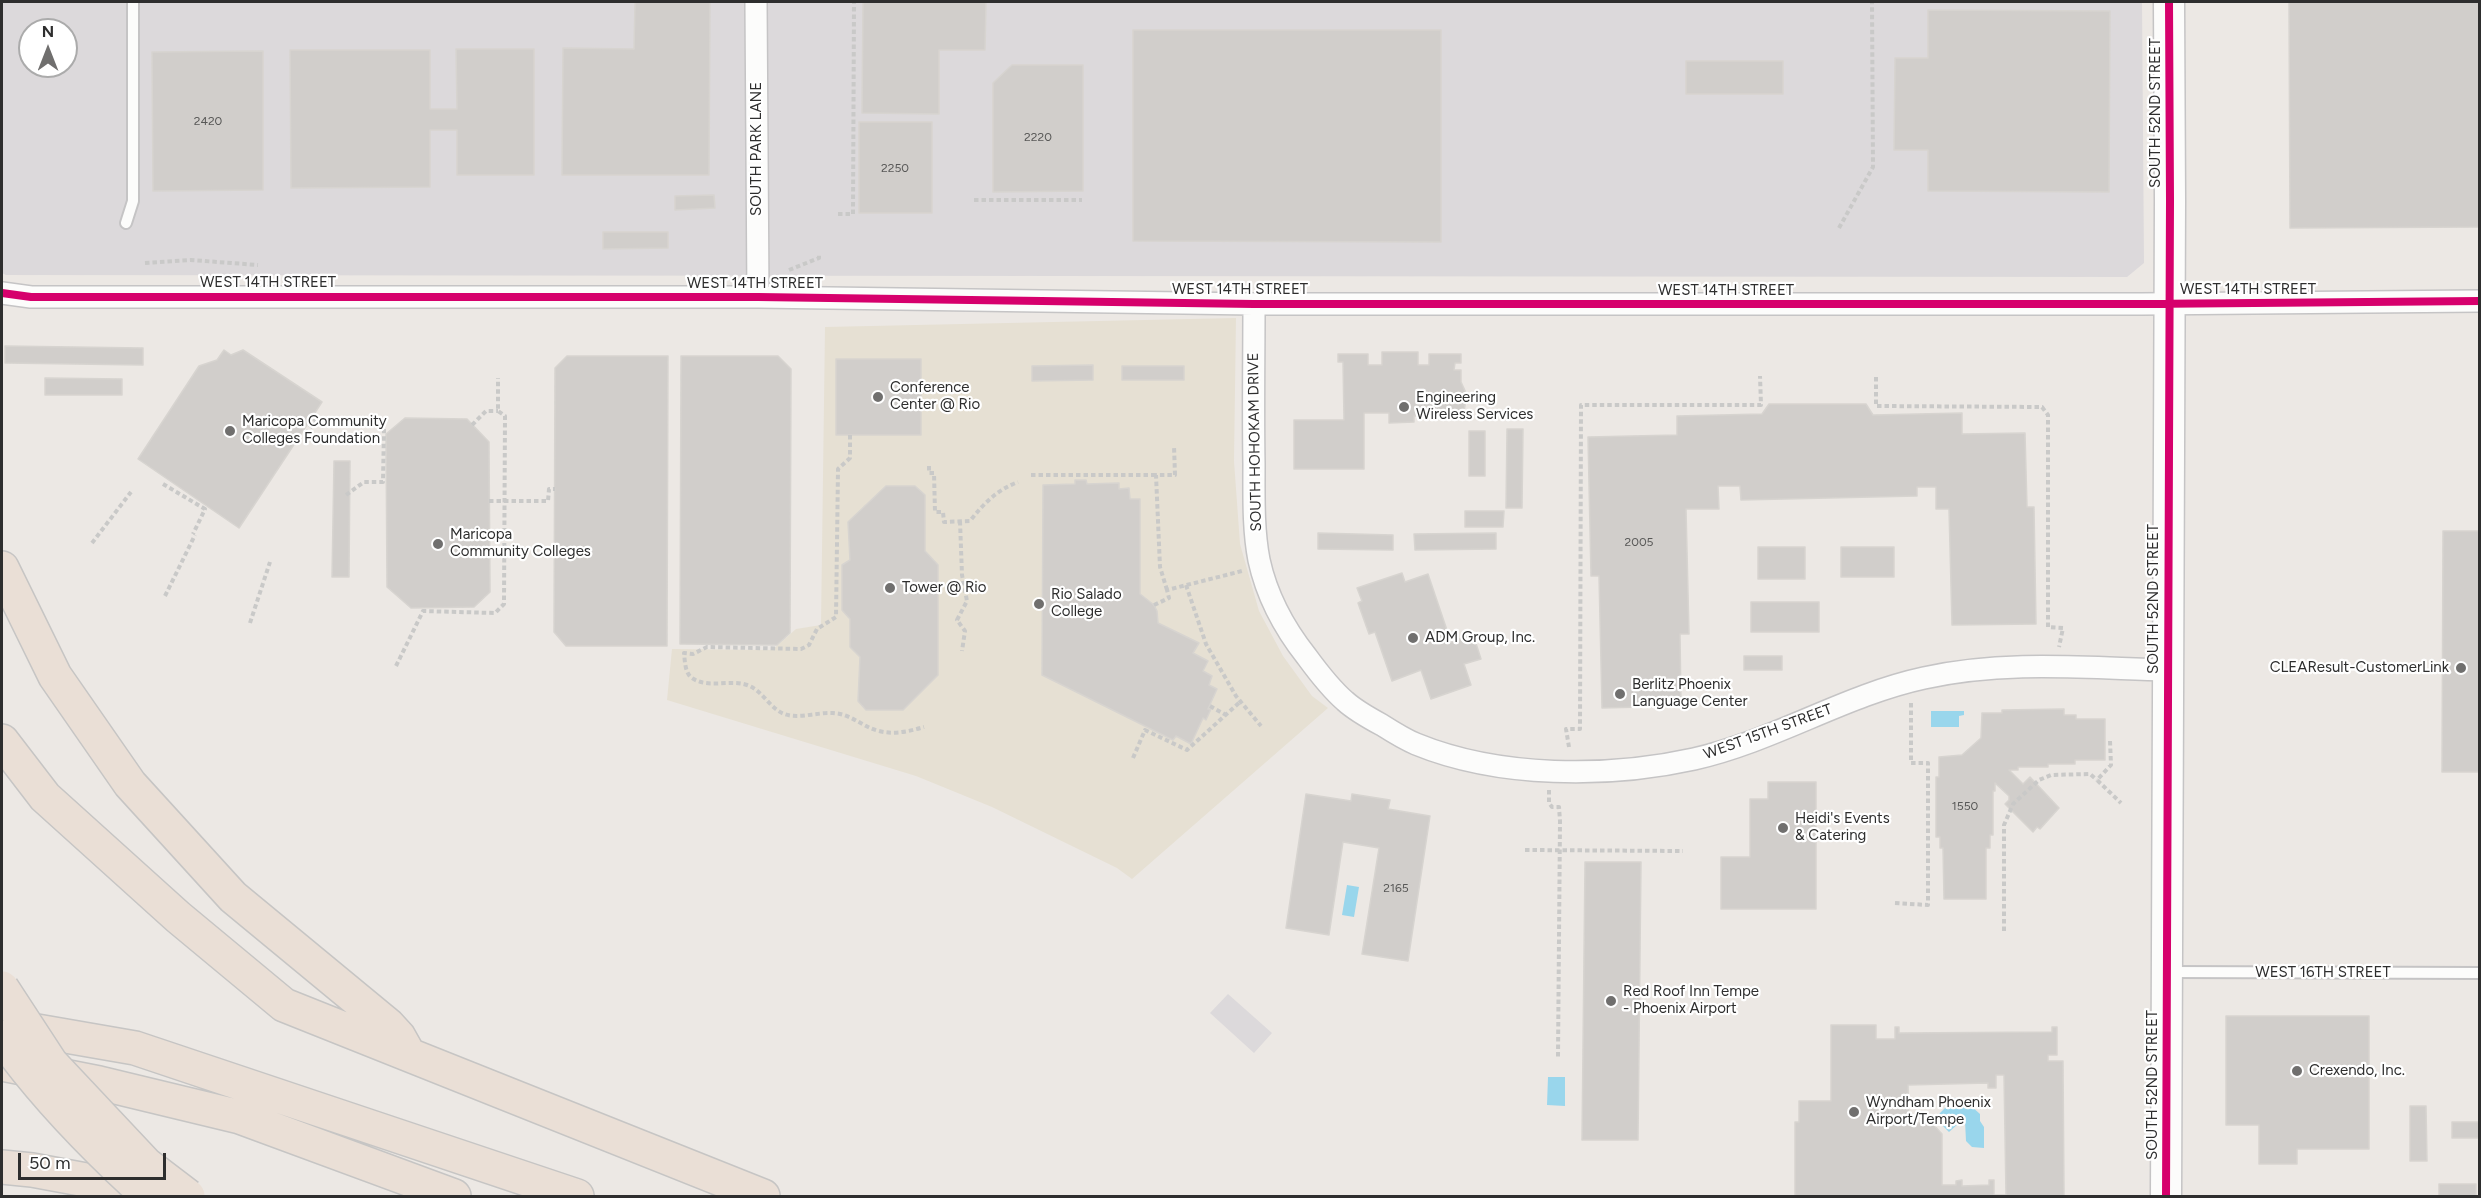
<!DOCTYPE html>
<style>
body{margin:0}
#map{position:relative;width:2481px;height:1198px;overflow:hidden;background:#ece8e4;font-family:Figtree,sans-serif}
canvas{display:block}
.frame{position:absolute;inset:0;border:3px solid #2e2e2e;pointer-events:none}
.north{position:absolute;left:18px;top:18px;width:60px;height:60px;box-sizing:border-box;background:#fff;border:2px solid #ababab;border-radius:50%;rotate:0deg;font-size:16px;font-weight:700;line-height:24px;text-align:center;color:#2e2e2e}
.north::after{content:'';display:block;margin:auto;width:21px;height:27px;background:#706f6e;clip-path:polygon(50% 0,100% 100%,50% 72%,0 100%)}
.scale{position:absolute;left:18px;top:1153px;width:148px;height:27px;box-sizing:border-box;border:3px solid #2e2e2e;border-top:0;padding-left:8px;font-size:18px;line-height:21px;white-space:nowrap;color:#2e2e2e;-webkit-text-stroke:4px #fff;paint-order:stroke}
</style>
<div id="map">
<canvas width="2481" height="1198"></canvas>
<div class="frame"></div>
<div class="north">N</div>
<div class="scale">50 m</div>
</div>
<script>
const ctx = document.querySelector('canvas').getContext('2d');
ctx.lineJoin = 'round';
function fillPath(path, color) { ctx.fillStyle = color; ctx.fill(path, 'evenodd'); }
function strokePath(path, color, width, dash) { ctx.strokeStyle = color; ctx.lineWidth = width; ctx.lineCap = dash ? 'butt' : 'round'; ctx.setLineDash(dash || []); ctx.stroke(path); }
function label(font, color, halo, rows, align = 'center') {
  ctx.font = font + ' Figtree,sans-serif'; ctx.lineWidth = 4.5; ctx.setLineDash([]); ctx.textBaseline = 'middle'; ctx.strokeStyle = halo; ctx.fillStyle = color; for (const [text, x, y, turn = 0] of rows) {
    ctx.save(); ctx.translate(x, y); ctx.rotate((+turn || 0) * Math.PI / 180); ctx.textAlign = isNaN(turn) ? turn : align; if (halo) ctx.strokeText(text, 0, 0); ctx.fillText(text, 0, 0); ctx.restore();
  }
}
fillPath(new Path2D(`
 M2,2H2142L2144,263L2127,277L6,275L2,273ZM30,30H66V66H30Z
 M1228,994L1272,1033L1254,1053L1210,1013Z`), '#dcd9db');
fillPath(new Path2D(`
 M1236,318L1234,461L1240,544L1259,611L1283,656L1312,696L1328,708L1132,879L1117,868L992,807L916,776L667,700L672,649L772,650L796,629L821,625L825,327Z`), '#e6e0d3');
fillPath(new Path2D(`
 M1931,711H1964V715L1959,716V727H1931Z
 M1347,885L1359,887L1354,917L1342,915Z
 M1548,1077H1565V1106L1547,1105Z
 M1947,1098H1962L1980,1114V1121L1984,1127V1148L1972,1147L1966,1141L1965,1121L1958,1124L1949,1132L1935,1118L1947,1106Z`), '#99d6ec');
const building = new Path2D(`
 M635,2H710L709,175H562L563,48L634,49Z
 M863,2H986L985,50H939V114L862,113Z
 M2289,2H2480V227L2290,228Z
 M1928,10L2110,11L2109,192L1928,191V150H1894L1895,58H1928Z
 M1133,30H1441V242L1133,241Z
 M456,49H534V175H457V130H430V187L291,188L290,50H430V109H457Z
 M263,51V190L153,191L152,52Z
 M1686,61H1783V94H1686Z
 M1012,65H1083V191L993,192V83Z
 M859,122H932V213H859Z
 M714,195L715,208L675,210V196Z
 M603,232H668V248L603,249Z
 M5,346L143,348V365L5,363Z
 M224,350L231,355L243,350L322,402L239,528L138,459L199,366L217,360Z
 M1382,352H1418V365H1429V354H1461V363H1455L1454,370H1461V382L1467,395L1463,416H1414V422L1389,423V413H1364V469H1294V420H1344L1343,362H1338V354H1368V365H1382Z
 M567,356H668L667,646H566L554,632L555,368Z
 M681,356H778L791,369L790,633L777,645L680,644Z
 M836,359H921V435H836Z
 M1093,365V380L1032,381V366Z
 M1122,366H1184V380H1122Z
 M45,378L122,379V395H45Z
 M1769,404H1866L1873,415L1962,413V434L2025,433L2027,507H2034L2036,624L1952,625L1949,509H1936V487H1917V496L1741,500L1740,486H1718L1719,509H1686L1689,634H1680L1681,706L1602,708L1599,576H1591L1588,437L1677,435V416L1762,414Z
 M405,418L467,419L489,442L490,592L474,607L411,608L387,587L386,434Z
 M1507,429H1523L1522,508H1506Z
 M1469,431H1485V476H1469Z
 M334,461H350L349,577H332Z
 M1075,480H1086L1087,484L1119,483V489L1129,488L1130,499H1140V594L1154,605L1157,611L1158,623L1199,643L1193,653L1208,661L1203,671L1212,676L1209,685L1217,689L1208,709H1211L1206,720L1203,718L1191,744L1176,736L1173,740L1042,675L1043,485L1075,484Z
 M886,486H915L925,495V551L938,565V675L903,710H866L858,701L860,657L850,647V619L842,610V565L850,560L848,522Z
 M1465,511H1504L1503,527H1465Z
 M2443,531H2480V772H2442Z
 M1318,533L1393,535V550L1318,549Z
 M1496,533V549L1415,550L1414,534Z
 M1758,547H1805V579H1758Z
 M1841,547H1894V577H1841Z
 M1402,573L1405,582L1428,574L1451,642L1473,634L1481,659L1464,664L1471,685L1431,699L1421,670L1392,681L1375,632L1369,634L1358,603L1362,601L1357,588Z
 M1751,602H1819V632H1751Z
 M1744,656H1782V670H1744Z
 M2064,709V715H2076V719H2105V760H2075V764H2048V767H2018V770H2009L2023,784L2030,777L2059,808L2040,829L2037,827L2033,832L2005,804L2009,800V796L1995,783V791H1993V835H1990V848H1986V899H1944L1943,848H1940V837H1936V777H1939V757L1962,755L1981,738L1982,713H2002V710Z
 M1768,782H1816V909H1721V857H1750V799H1768Z
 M1306,794L1351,801L1352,794L1390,800L1388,809L1430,816L1408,961L1362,954L1379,848L1343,842L1329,935L1286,928Z
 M1585,862H1641L1638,1140H1582Z
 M2226,1016H2369V1149H2297V1164H2259V1125H2226Z
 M1831,1025H1876V1039H1895V1027H1899V1033L2052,1032V1027H2057V1055H2048V1061H2063L2064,1196H1795V1122H1799V1101H1831ZM1996,1075H2004L2006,1195H1994V1180H1989V1185L1962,1186V1180L1956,1181V1185H1942V1134L1932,1123H1909L1908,1085L1988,1083V1088H1996Z
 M2410,1106H2426L2427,1161H2410Z
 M2452,1122H2480V1138H2452Z
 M2439,1184H2476V1196H2439Z`);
fillPath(building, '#d1cecb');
strokePath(building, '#d7d4d0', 1.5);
const service = new Path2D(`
 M126,223L133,201V2
 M2168,972L2480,973`);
const minor = new Path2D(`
 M756,2L758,297
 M2,293L31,297H758L1254,304H2141L2480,301
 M1254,304C1254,357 1253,411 1254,464C1254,496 1253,529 1259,560C1267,597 1284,628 1307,657C1318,672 1330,688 1345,701C1356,711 1369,718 1382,725C1393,732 1404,739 1416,744C1499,778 1608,778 1694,759C1774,741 1845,695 1924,678C2005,660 2086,668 2167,670`);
const secondary = new Path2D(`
 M2166,1196L2170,201L2169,2`);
const motorway = new Path2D(`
 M2,568L55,676L130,784L233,897L388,1025L399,1037L408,1053
 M2,741L45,797L178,917L284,1005L763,1196
 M8,1026L135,1048L577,1196
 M2,1064L99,1083L240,1117L454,1196
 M2,1167L32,1170L156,1193`);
strokePath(service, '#c5c4c5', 14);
strokePath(minor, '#c5c4c5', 24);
strokePath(secondary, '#c5c4c5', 33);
strokePath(motorway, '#c6c5c4', 36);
strokePath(new Path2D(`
 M974,200H1082
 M838,214H853L854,2
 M1839,228L1873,167L1872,2
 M145,263L191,260L258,265
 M789,270L819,258V255
 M1876,377V406L2042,407L2048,415V627L2063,628L2059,647
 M472,425L486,411H498
 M306,434L314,421L326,428
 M850,435V458L838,469L836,617L817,629L809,645L801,649L707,647L693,654L684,653C685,662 685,673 692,678C708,689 729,679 747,685C762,690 768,706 782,713C796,720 817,712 833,713C852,714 862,727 879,731C895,735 910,731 924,727
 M929,466V473H934L935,512H943L944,522L970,521C984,503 997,490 1018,482
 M1031,475H1156
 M163,484L205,509L193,534
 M346,495L364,482H383L384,429
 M489,501H548L549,489H555
 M960,521L962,575L967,601L957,620L965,631L962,651
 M92,543L131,492
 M1186,585L1206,644L1236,696L1261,726
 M1167,590L1160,567L1156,475H1175L1174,446
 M165,596L195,535
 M1154,605L1169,598L1167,590L1242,571
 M250,623L270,562
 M396,666L423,611L495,613L504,604L505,416L498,411V378
 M1210,706L1226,715
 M2110,741L2111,765L2097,780L2121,803
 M1569,747L1566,729H1580L1581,405H1761L1760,376
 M1133,758L1145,730L1187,750L1241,701
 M1549,790V803L1552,807H1559L1560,821L1558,1057
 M1525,850L1683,851
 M1895,903L1928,905V763H1911V701
 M2004,931V825L2013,804L2039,780L2051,775L2090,774L2097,780`), '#c9c9c8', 4, [4.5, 3]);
strokePath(service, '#fcfcfb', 10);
strokePath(minor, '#fcfcfb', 21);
strokePath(secondary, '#fcfcfb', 30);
strokePath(motorway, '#eadfd6', 33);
const motorwayBridge = new Path2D(`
 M2,988L51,1063L146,1164L188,1196
 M2,1037C44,1096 95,1148 148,1196`);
strokePath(motorwayBridge, '#c6c5c4', 36, []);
strokePath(motorwayBridge, '#eadfd6', 33);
strokePath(new Path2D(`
 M2,293L31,297H758L1254,304H2141L2480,301
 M2166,1196L2170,201L2169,2`), '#d6006c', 8);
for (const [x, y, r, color] of [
 [878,397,6,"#706f6e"],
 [1404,407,6,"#706f6e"],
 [230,431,6,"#706f6e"],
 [438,544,6,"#706f6e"],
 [890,588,6,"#706f6e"],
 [1039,604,6,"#706f6e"],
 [1413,638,6,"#706f6e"],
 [2461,668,6,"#706f6e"],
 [1620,694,6,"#706f6e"],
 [1783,828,6,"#706f6e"],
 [1611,1001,6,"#706f6e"],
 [2297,1071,6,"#706f6e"],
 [1854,1112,6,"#706f6e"]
]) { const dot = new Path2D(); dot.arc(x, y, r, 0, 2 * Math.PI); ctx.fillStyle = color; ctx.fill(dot); strokePath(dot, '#fff', 2); }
label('12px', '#585857', null, [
 ["2420",208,121],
 ["2220",1038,137],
 ["2250",895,168],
 ["2005",1639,542],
 ["1550",1965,806],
 ["2165",1396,888]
]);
label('15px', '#2e2e2e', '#fff', [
 ["SOUTH 52ND STREET",2156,113,-90],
 ["SOUTH PARK LANE",757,149,-90],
 ["WEST 14TH STREET",268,283],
 ["WEST 14TH STREET",755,284],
 ["WEST 14TH STREET",1240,290],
 ["WEST 14TH STREET",2248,290],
 ["WEST 14TH STREET",1726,291],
 ["SOUTH HOHOKAM DRIVE",1255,442,-91],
 ["SOUTH 52ND STREET",2154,599,-90],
 ["WEST 15TH STREET",1768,732,-20],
 ["WEST 16TH STREET",2323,973],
 ["SOUTH 52ND STREET",2153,1085,-90]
]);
label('15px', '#2e2e2e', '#fff', [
 ["Conference",890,388],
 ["Center @ Rio",890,405],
 ["Engineering",1416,398],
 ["Wireless Services",1416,415],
 ["Maricopa Community",242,422],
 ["Colleges Foundation",242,439],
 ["Maricopa",450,535],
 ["Community Colleges",450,552],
 ["Tower @ Rio",902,588],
 ["Rio Salado",1051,595],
 ["College",1051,612],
 ["ADM Group, Inc.",1425,638],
 ["CLEAResult-CustomerLink",2449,668,"right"],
 ["Berlitz Phoenix",1632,685],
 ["Language Center",1632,702],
 ["Heidi's Events",1795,819],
 ["& Catering",1795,836],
 ["Red Roof Inn Tempe",1623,992],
 ["- Phoenix Airport",1623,1009],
 ["Crexendo, Inc.",2309,1071],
 ["Wyndham Phoenix",1866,1103],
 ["Airport/Tempe",1866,1120]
], 'left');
</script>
